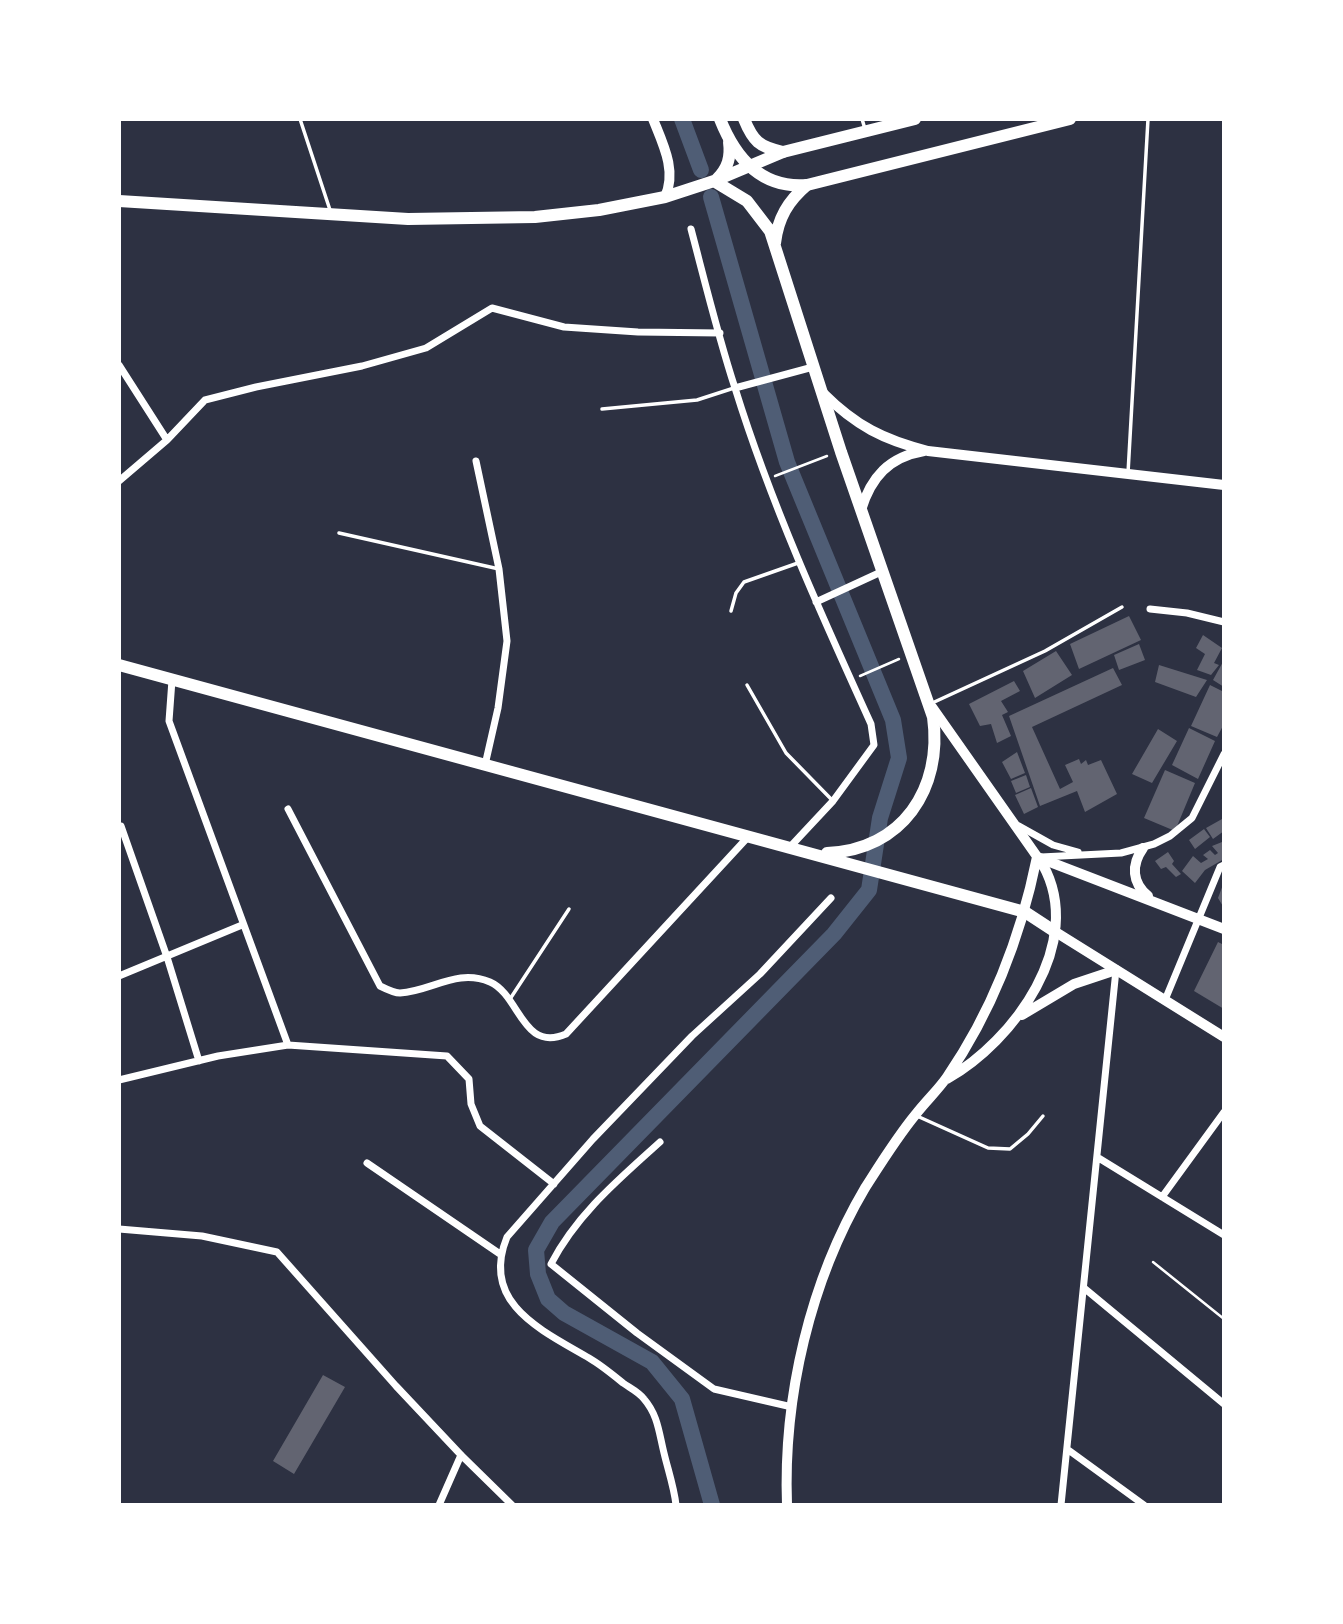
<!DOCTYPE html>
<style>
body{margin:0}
#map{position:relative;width:1343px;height:1624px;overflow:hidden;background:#2d3142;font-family:Barlow,sans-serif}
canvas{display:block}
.frame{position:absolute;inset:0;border:121px solid #fff;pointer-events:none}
</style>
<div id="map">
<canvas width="1343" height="1624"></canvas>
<div class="frame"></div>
</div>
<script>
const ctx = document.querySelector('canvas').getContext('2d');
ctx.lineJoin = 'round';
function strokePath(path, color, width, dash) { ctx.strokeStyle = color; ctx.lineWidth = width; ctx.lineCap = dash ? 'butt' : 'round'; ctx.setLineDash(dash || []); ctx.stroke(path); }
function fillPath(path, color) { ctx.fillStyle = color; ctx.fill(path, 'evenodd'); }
strokePath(new Path2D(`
 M682,119L701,170
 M711,197L787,462L893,720L899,758L880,818L869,890L834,934L552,1222L536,1250L538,1274L548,1299L564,1313L652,1362L682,1399L712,1505`), '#4f5d75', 16);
fillPath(new Path2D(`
 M1129,616L1141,640L1079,669L1070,644Z
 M1203,635L1222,648L1214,663L1219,665L1211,675L1197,670L1205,654L1196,648Z
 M1139,644L1145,660L1119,670L1114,655Z
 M1056,651L1072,675L1035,698L1023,671Z
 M1224,660V687L1213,680Z
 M1159,665L1207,680L1196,697L1155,682Z
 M1113,668L1122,685L1032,727L1060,789L1073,782L1065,765L1079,759L1081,764L1086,760L1088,765L1101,760L1117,794L1085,812L1077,791L1040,806L1009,716Z
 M1014,681L1020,691L1001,701L1008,712L1002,715L1011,736L997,743L991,724L980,726L969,704Z
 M1210,685L1224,692V724L1217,737L1191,726Z
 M1189,728L1215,741L1198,779L1172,765Z
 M1158,729L1177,741L1152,783L1132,774Z
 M1017,752L1025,773L1011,779L1002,762Z
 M1165,770L1195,783L1175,831L1144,818Z
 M1026,775L1030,787L1016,793L1011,781Z
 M1031,788L1038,807L1024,814L1015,795Z
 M1222,819L1224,831L1213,839L1206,828Z
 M1204,829L1210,837L1195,849L1189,840Z
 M1222,842L1224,845V859L1205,870L1195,883L1182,871L1193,856L1201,863L1208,859L1203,855L1210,850L1215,855L1218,853L1212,846Z
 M1168,852L1174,861L1172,864L1181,874L1176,877L1166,867L1161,869L1155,861Z
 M1224,882V908L1218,898Z
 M1218,942L1224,945V1009L1194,991Z
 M323,1375L345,1387L294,1474L273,1461Z`), '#626471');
strokePath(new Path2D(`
 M775,476L827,456
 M860,676L899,659
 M1153,1262L1224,1319`), '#fff', 2.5);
strokePath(new Path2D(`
 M300,119L330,210
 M862,119L865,129
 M602,409L697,400L734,388
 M1128,473L1148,119
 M339,533L499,569
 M731,611L736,593L744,582L798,563
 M747,685L786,753L833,801
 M930,704L1045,651L1122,607
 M510,999L569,909
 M917,1116L988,1148L1010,1149L1028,1134L1043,1116`), '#fff', 3.5);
strokePath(new Path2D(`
 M691,229C705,282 718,336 735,388C771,504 821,614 871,724L874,745L833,801L790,847
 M119,365L167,440L119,481
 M735,388L813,367
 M167,440L205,400L256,387L362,366L426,348L492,308L564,327L638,332L720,333
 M476,461L499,569L507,641L498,708L485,765
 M816,602L881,572
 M1150,609L1187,613L1224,622
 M172,680L169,721L288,1045
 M288,809L380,986C386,989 394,993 400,993C432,991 457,968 490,982C520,995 522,1053 566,1034L748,837
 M121,826L167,957L199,1061
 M1019,826L1053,845L1078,852
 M1041,857L1121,853L1154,844L1170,836L1192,818L1224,754
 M119,976L242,925
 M1165,1000L1220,867L1224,865
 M119,1080L218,1056L288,1045L447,1056L469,1079L471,1104L480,1126L554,1184
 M660,1142C618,1180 577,1214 551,1264L637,1333L714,1389L792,1407
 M1097,1157L1224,1235
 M367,1163L500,1254
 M1162,1197L1224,1112
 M119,1229L202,1236L277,1252L396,1386L461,1455L512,1505
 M1084,1288L1224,1404
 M1067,1449L1144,1505
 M439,1505L461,1455
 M676,1505C674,1487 668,1470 664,1453C659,1433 658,1415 644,1399C639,1392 630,1388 623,1383C612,1374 601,1365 589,1358C541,1330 480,1303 507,1237L593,1139L692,1036L760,974L831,898
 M1061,1505L1116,970`), '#fff', 7);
strokePath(new Path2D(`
 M823,393C856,426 884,440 928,451L1224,485
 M861,510C871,477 889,457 924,451
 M1143,848C1131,865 1132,883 1148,896
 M1037,857L1224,929
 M1054,931L1224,1037`), '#fff', 10);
strokePath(new Path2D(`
 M653,119C663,144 677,171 665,197
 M932,707L1043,865C1086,943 1014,1041 947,1079
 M1022,1015L1074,984L1116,970
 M787,1505C783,1397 810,1281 865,1188C881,1163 897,1137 916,1114C926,1101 938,1090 947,1077C993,1010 1021,936 1037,857`), '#fff', 10);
strokePath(new Path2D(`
 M720,119C735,157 761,189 807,185
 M744,119C753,141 759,147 783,152`), '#fff', 12);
strokePath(new Path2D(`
 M717,179C728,168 731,157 729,142
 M714,181L747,201L770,231L841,452L933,717C943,789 902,850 827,853
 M119,201L408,219L535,217L599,210L665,197L714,181L783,152L915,119
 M775,243C778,218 788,201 807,185L1070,119
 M119,665L1025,912L1054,931`), '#fff', 12);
</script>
